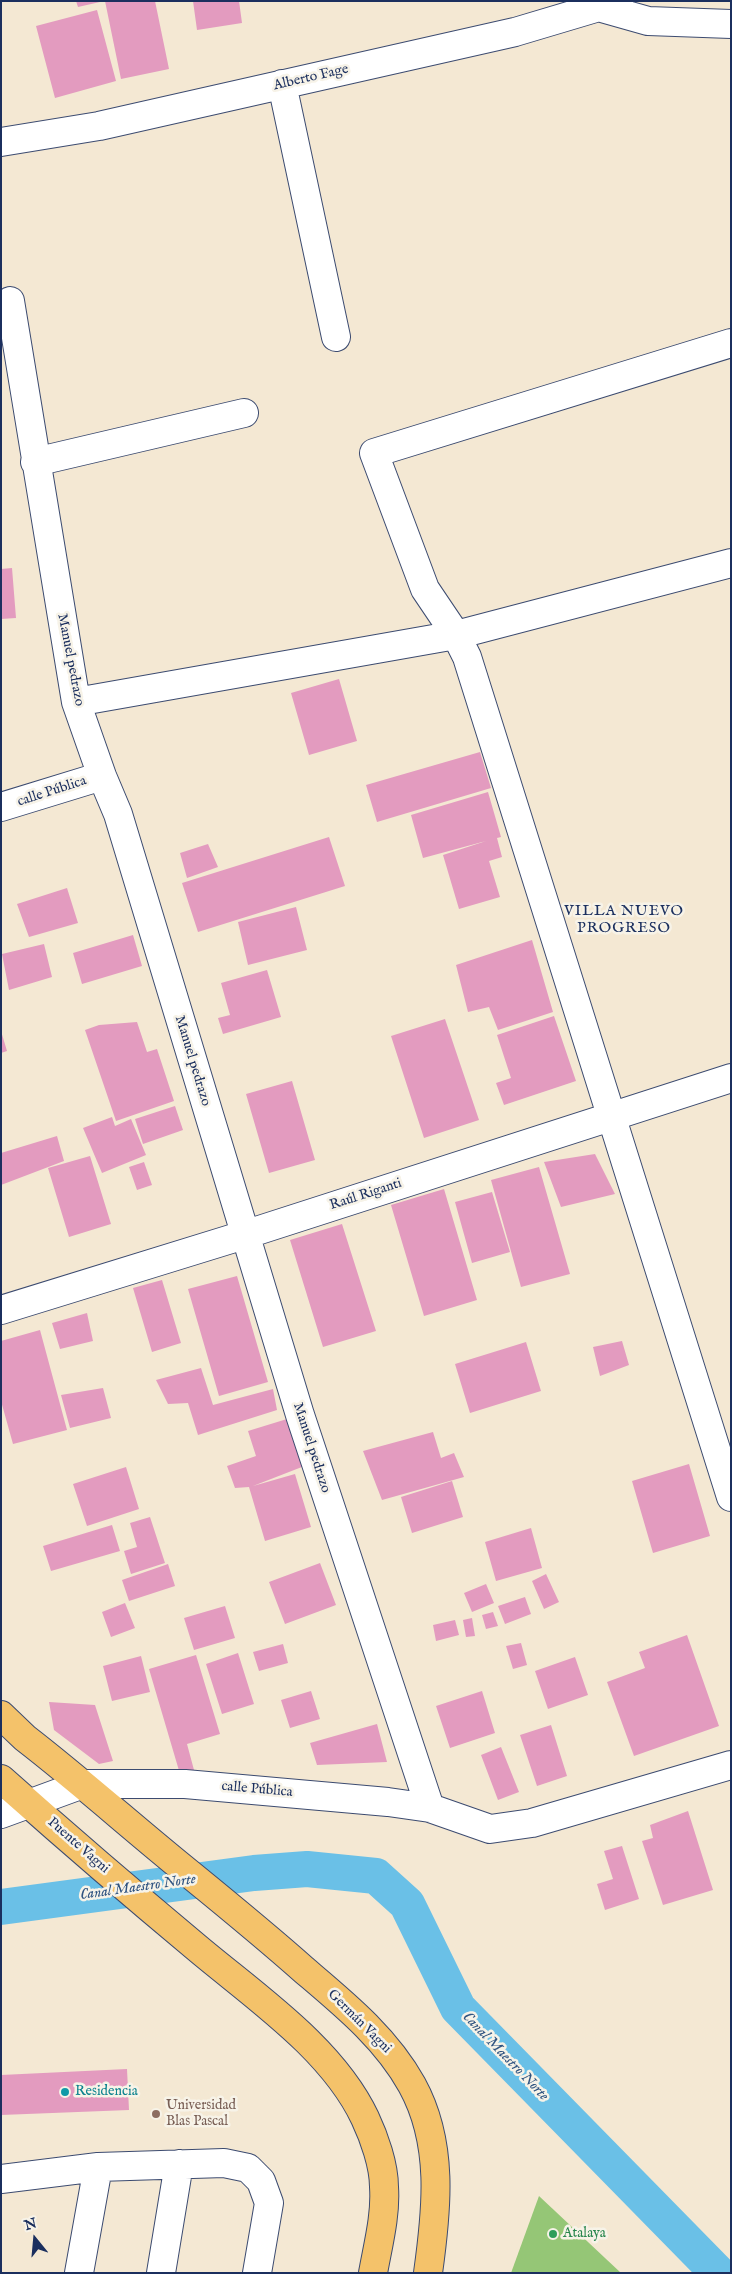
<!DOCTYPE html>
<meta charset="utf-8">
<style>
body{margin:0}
#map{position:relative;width:732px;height:2274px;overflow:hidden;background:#f4e8d3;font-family:"IM FELL English",serif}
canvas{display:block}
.frame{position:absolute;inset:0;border:2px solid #1b2f5e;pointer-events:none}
.north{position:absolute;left:10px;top:2214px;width:50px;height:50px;-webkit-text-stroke:4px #f7f3e8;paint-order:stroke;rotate:343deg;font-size:14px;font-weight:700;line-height:20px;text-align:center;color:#1b2f5e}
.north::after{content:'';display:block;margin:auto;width:18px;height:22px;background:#1b2f5e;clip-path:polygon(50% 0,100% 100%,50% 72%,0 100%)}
</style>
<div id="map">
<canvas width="732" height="2274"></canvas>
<div class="frame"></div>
<div class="north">N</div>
</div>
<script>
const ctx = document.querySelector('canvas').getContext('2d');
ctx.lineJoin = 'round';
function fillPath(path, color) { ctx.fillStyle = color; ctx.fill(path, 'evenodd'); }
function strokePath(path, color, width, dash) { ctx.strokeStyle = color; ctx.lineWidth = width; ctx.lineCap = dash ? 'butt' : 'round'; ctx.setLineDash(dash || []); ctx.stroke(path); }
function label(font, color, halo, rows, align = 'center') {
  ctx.font = font + ' "IM FELL English",serif'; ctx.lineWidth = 5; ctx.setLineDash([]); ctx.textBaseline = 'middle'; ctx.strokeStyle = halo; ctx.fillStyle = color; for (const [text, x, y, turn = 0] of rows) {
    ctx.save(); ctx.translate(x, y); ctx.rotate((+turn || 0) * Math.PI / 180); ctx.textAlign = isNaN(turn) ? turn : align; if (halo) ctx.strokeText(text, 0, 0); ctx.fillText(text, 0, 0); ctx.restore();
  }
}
fillPath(new Path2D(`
 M539,2196L621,2273H511Z`), '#95c676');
strokePath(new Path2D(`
 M1,1907L254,1873L307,1869L376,1876L407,1904L458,2008L718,2273`), '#6ac0e7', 36);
fillPath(new Path2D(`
 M76,1H100V2L78,7Z
 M105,1H155L169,69L121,79Z
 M193,1H239L242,23L197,30Z
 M97,10L116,81L55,98L36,26Z
 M12,568L16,618L1,619V569Z
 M339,679L357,741L309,755L291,693Z
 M480,752L491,788L377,822L366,785Z
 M488,792L501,837L497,838L502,857L489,861L500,897L459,909L443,855L486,841L423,858L411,815Z
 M329,837L345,886L198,932L182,883Z
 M208,844L218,867L187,878L180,853Z
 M67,888L78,923L29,937L17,904Z
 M296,907L307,950L248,965L238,922Z
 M133,935L142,966L82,984L73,953Z
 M532,940L553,1012L498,1030L489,1007L468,1012L456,965Z
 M44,944L52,977L9,990L2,954Z
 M267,970L281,1017L223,1034L218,1018L230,1015L221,983Z
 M554,1016L576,1081L504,1105L496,1083L511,1078L497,1035Z
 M445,1019L479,1120L424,1138L391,1036Z
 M137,1022L147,1052L157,1049L174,1101L116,1121L85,1030L99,1025Z
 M1,1031L7,1051L1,1053Z
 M292,1081L315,1160L269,1173L246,1094Z
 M175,1106L183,1130L143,1144L135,1119Z
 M112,1117L115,1126L131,1119L146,1155L102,1173L83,1128Z
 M57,1136L64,1161L1,1185V1153Z
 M595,1154L615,1194L561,1207L544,1162Z
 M90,1156L111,1224L69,1237L48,1168Z
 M144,1162L152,1185L137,1190L129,1167Z
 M539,1167L570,1274L521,1287L491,1180Z
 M444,1189L477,1300L424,1316L391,1205Z
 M492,1192L510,1252L472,1263L455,1202Z
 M342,1224L376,1331L323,1347L290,1240Z
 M237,1276L268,1382L219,1396L188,1289Z
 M162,1280L181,1343L152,1352L133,1288Z
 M87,1313L93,1341L60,1349L52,1323Z
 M40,1330L67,1430L13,1444L1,1401V1341Z
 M622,1341L629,1365L600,1376L593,1347Z
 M526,1342L541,1391L470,1413L455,1364Z
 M201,1368L213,1405L273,1389L277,1410L198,1435L188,1403L168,1404L156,1380Z
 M103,1388L111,1418L70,1428L61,1395Z
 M300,1415L307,1465L253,1486L295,1474L311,1527L265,1541L249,1487L235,1488L227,1466L256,1456L248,1431Z
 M433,1432L441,1458L454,1453L464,1477L382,1500L363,1451Z
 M689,1464L710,1536L653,1553L632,1481Z
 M126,1467L139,1509L87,1526L73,1484Z
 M452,1481L463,1517L412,1533L401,1497Z
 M150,1517L165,1563L131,1574L124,1551L137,1547L130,1523Z
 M112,1525L120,1551L51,1571L43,1546Z
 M531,1528L542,1568L496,1581L485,1542Z
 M320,1563L336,1605L285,1624L269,1582Z
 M168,1564L175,1586L129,1601L122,1580Z
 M546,1574L559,1602L544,1609L532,1581Z
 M486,1584L494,1603L472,1612L464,1593Z
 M525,1597L531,1614L505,1624L498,1606Z
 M125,1603L135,1628L111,1637L102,1612Z
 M225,1606L235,1638L194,1650L184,1618Z
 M493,1612L498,1626L486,1629L482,1615Z
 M472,1618L475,1636L466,1637L463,1620Z
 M455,1620L459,1635L436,1641L433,1625Z
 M687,1635L719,1726L634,1756L607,1682L645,1668L639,1652Z
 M521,1643L527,1665L513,1669L506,1646Z
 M283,1644L288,1663L259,1671L253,1652Z
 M238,1653L254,1704L222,1714L206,1664Z
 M196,1655L220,1734L187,1744L194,1770L180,1774L149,1669Z
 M141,1656L150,1692L112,1701L103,1666Z
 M575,1657L588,1695L548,1709L535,1671Z
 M311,1691L320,1719L290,1728L281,1700Z
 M482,1691L495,1733L450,1748L436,1706Z
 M49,1702L95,1705L113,1761L99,1764L54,1730Z
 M377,1724L387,1762L317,1765L310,1743Z
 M551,1725L567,1776L537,1786L520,1735Z
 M501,1747L519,1792L498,1800L481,1755Z
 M688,1811L713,1890L663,1905L642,1841L653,1838L650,1825Z
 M622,1846L639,1899L605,1910L597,1884L613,1879L604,1851Z
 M127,2069L129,2110L1,2115V2075Z`), '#e39bbf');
const minor = new Path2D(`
 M602,8L648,21L731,24
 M282,84L336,337
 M1,142L99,126L515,32L619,1
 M10,301L76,702L102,776L118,814L300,1415L430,1808
 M731,343L374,453L425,589L456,635L467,657L731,1497
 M35,462L244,413
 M76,702L456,635L731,563
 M1,807L102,776
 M1,1310L244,1235L731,1078
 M1,1814L83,1784H185L388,1802L430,1808L490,1829L532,1823L731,1765
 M1,2179L98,2167L224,2163L248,2168L261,2181L269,2203L257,2273
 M79,2273L98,2167
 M161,2273L179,2164`);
const major = new Path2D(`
 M1,1715L25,1738C82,1782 135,1830 191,1875C229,1906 267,1937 304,1970C344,2004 386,2038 412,2085C444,2143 437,2209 428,2273
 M1,1779C65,1836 130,1892 196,1947C254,1996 332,2048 365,2118C374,2137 384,2165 384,2187C386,2215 378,2245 373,2273`);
strokePath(minor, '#3c4b70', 30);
strokePath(major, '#3c4b70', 30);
strokePath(minor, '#fff', 28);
strokePath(major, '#f4c26a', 28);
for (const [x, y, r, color] of [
 [65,2092,5,"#0f9aa8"],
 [156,2114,5,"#8d6e63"],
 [553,2234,5,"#2e9e5b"]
]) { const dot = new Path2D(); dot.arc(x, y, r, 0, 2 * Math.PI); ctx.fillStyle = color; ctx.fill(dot); strokePath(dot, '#f7f3e8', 2); }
label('14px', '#1b2f5e', '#f7f3e8', [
 ["Alberto Fage",311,78,-13],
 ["Manuel pedrazo",70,660,79],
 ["calle Pública",52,792,-18],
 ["Manuel pedrazo",192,1061,73],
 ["Raúl Riganti",366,1195,-18],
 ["Manuel pedrazo",311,1448,72],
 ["calle Pública",257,1790,5],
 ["Puente Vagni",78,1846,41],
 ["Germán Vagni",359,2022,45]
]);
label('14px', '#0d838f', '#f7f3e8', [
 ["Residencia",75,2092]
], 'left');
label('14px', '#785e54', '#f7f3e8', [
 ["Universidad",166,2106],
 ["Blas Pascal",166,2122]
], 'left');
label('14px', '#27864d', '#f7f3e8', [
 ["Atalaya",563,2234]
], 'left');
ctx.letterSpacing = '1px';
label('15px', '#1b2f5e', '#f7f3e8', [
 ["VILLA NUEVO",624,912],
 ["PROGRESO",624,929]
]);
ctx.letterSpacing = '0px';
label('italic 15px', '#2f5380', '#f7f3e8', [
 ["Canal Maestro Norte",138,1888,-8],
 ["Canal Maestro Norte",505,2057,46]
]);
</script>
